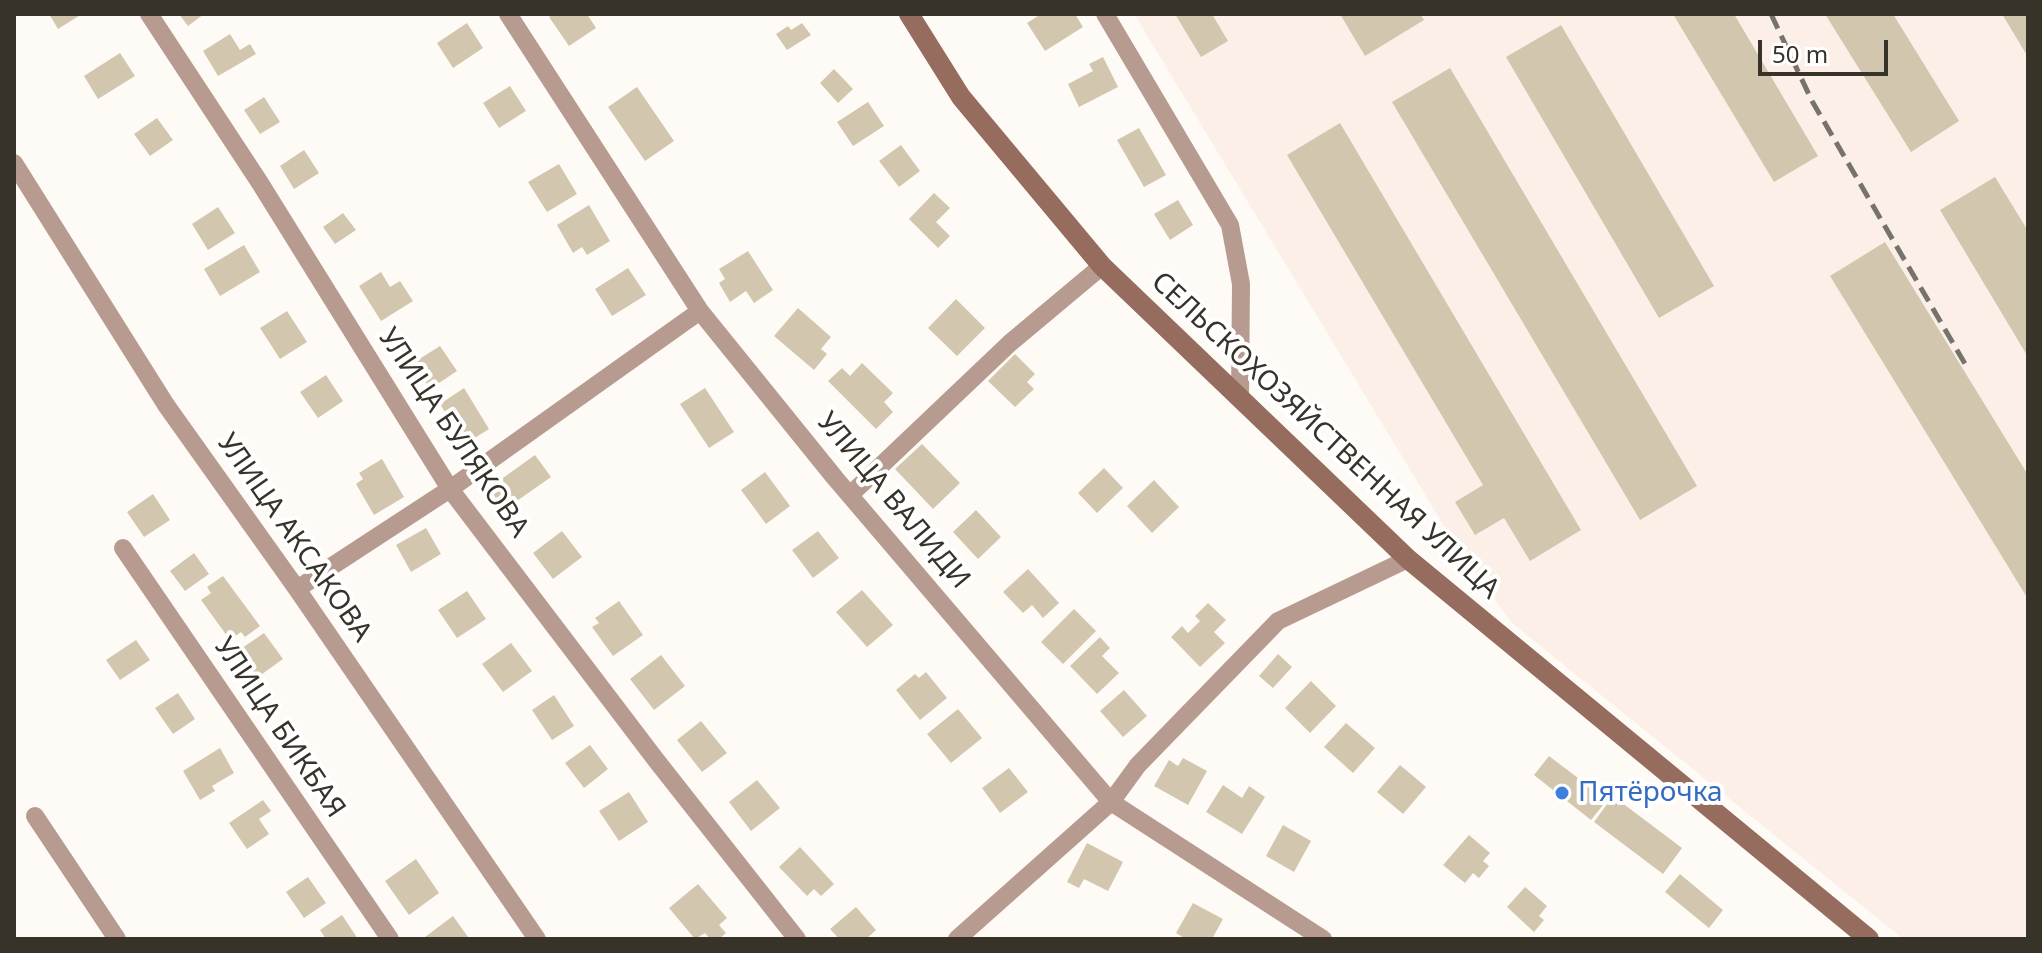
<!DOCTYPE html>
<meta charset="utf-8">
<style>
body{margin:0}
#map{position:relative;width:2042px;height:953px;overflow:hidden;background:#fefbf6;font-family:"Noto Sans",sans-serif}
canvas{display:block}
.frame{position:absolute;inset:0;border:16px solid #373329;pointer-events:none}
.scale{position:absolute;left:1758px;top:40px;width:130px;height:36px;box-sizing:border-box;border:4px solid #373329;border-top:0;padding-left:10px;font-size:24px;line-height:28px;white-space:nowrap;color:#373329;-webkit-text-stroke:6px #fff;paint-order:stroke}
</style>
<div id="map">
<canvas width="2042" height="953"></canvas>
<div class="frame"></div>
<div class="scale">50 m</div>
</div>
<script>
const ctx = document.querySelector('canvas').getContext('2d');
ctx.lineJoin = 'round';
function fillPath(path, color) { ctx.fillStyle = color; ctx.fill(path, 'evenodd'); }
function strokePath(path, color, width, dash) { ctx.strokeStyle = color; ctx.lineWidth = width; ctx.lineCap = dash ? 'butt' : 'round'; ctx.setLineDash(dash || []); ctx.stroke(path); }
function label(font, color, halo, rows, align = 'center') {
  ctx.font = font + ' "Noto Sans",sans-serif'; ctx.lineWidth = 8; ctx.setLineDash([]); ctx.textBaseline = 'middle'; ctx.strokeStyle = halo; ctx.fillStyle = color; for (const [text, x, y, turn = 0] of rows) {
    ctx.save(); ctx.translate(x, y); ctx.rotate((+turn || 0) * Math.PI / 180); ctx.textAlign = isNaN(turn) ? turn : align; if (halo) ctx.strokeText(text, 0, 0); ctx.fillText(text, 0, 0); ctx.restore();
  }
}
fillPath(new Path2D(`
 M1134,14H2028V939H1903L1512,623L1458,549Z`), '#fcefe7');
fillPath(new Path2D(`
 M49,14H82L58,29Z
 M179,14H204L188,26Z
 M554,14H587L596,28L569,46L549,17Z
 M1041,14H1075L1083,27L1045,51L1027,23Z
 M1175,14H1212L1228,41L1201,57Z
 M1340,14H1420L1424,20L1365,56Z
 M1673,14H1734L1818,156L1774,182Z
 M1825,14H1893L1959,121L1911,152Z
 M2002,14H2028V57Z
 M467,23L483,48L453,68L437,43Z
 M802,23L811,35L787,50L776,34L788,26L791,30Z
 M1561,25L1714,286L1659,318L1506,57Z
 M230,34L240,50L250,44L256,54L218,76L203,51Z
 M120,53L135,76L98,99L84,76Z
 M1103,57L1118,87L1079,107L1068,84L1093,71L1089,64Z
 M1450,68L1697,486L1640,520L1392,102Z
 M834,69L853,89L838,103L820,83Z
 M510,86L526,111L499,128L483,103Z
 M637,87L674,141L645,161L608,107Z
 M264,97L280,122L260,134L244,110Z
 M868,102L884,126L853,146L837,122Z
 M157,118L173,140L150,156L134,134Z
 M1340,123L1581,530L1530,561L1504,518L1475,535L1455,502L1483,485L1287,155Z
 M1139,128L1166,175L1144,187L1117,140Z
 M901,145L920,171L899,187L879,161Z
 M304,150L319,173L294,189L280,166Z
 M559,164L577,194L547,212L528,182Z
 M1995,177L2028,231V357L1940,210Z
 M934,193L950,208L936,222L950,236L938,248L909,219Z
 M1178,200L1193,225L1170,240L1154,214Z
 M589,205L610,241L587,255L582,247L573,253L557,225Z
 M218,207L235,233L208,250L192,224Z
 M343,213L356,230L335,244L323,227Z
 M1885,242L2028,475V599L1830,276Z
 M244,245L260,272L220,296L204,269Z
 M748,251L773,290L754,303L746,291L730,302L719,283L725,279L719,269Z
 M628,268L646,295L612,316L595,289Z
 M381,272L390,287L400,281L413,301L381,321L359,286Z
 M956,299L985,328L957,356L928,328Z
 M798,308L831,337L821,349L827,354L814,370L774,336Z
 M287,311L307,342L280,359L260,328Z
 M440,346L457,371L430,389L413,363Z
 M1015,354L1035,374L1027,382L1034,389L1015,407L988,381Z
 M862,363L893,393L884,402L893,412L876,429L828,381L842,368L850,376Z
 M326,375L343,401L318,418L300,392Z
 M464,388L489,429L465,444L440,404Z
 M705,388L734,432L709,448L680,404Z
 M922,444L960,483L933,509L895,469Z
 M535,455L551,477L504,510L489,488Z
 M382,459L404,497L374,515L356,484L363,479L359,473Z
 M1104,468L1123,488L1097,513L1078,493Z
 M765,472L790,506L766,524L741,490Z
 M1154,480L1179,507L1152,533L1127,506Z
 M153,494L170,520L144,537L127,512Z
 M976,510L1001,537L978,559L953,532Z
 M426,528L441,554L411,572L396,545Z
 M562,531L582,557L553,579L533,553Z
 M818,531L839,558L813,578L792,550Z
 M194,553L209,574L185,591L170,571Z
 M1028,569L1059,603L1043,618L1032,605L1023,613L1003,592Z
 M223,576L260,626L245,637L241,632L230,640L201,600L211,593L207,587Z
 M862,590L893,625L867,647L836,612Z
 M467,591L486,619L457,638L438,610Z
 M619,601L643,635L613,656L592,627L599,623L595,618Z
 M1208,603L1226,620L1214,632L1225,643L1200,667L1171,637L1182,626L1188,633L1200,621L1195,616Z
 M1074,609L1096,631L1063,664L1041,642Z
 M264,633L283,659L251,682L232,655Z
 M1100,637L1110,648L1102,656L1119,673L1097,694L1070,666Z
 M136,640L150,660L120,680L106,660Z
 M511,643L532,671L503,692L482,664Z
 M1278,654L1292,667L1273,688L1259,676Z
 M661,655L685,686L654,710L630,679Z
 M926,672L947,698L920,720L896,690L915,674L919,678Z
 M1311,681L1336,706L1310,733L1285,708Z
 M1124,690L1147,716L1123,737L1100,711Z
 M178,693L195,719L173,734L155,708Z
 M554,695L574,726L552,740L532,710Z
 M958,709L982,738L951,763L927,734Z
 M701,721L727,753L702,772L677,740Z
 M1346,723L1375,748L1353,773L1324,747Z
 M590,745L608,769L584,788L565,763Z
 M220,748L234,773L212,786L215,791L200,800L183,771Z
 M1549,756L1607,800L1591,820L1534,775Z
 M1183,758L1207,771L1188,805L1154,786L1169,760L1178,766Z
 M1400,765L1426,787L1403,814L1377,792Z
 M1009,768L1028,792L1000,813L982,788Z
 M757,780L780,808L751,831L729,802Z
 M1223,785L1242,798L1249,786L1265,797L1242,834L1206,812Z
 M629,792L648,822L619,841L599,811Z
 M1613,796L1682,848L1663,874L1594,822Z
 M263,800L271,811L259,819L269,834L247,849L229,823Z
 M1283,825L1311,841L1294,872L1266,856Z
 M1469,835L1490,853L1483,861L1489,866L1479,878L1473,873L1465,883L1443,865Z
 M1087,843L1123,862L1108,891L1084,879L1079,888L1067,882Z
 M800,847L834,884L821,896L814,889L807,896L779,867Z
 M416,859L439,893L409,915L385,881Z
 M1680,874L1723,910L1709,928L1665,892Z
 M308,877L326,903L304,918L286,892Z
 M698,884L727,918L719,925L726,933L719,939H710L705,933L695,939L669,908Z
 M1525,887L1547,906L1539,916L1544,920L1534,932L1507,907Z
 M1193,903L1223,919L1212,939H1186L1176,933Z
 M856,907L876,930L866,939H839L830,929Z
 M342,915L358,939H326L320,930Z
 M453,916L468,937L427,939L425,937Z`), '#d2c7ae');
strokePath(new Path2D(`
 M149,14L260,183L450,489L656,760L797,939
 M508,14L700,311L835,478L1111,802L1323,939
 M1105,14L1230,225L1241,284L1240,397
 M14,163L166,405L297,589L537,939
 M850,495L1010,343L1102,266
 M123,548L390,939
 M297,589L450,489L700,311
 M35,816L117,939
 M957,939L1111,802L1138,765L1278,621L1408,559`), '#b89b90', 18);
strokePath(new Path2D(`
 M909,14L961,97L1102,266L1408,559L1869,939`), '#956c5d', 20);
strokePath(new Path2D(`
 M1771,14L1812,101L1968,369`), '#76736a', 5, [16, 8]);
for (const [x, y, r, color] of [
 [1562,793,8,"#3f7fe0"]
]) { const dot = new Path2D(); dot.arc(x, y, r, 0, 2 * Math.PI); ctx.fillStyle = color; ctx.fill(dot); strokePath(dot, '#fff', 3); }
label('28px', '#373329', '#fff', [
 ["УЛИЦА БУЛЯКОВА",453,433,56],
 ["СЕЛЬСКОХОЗЯЙСТВЕННАЯ УЛИЦА",1325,436,43],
 ["УЛИЦА ВАЛИДИ",893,501,50],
 ["УЛИЦА АКСАКОВА",294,538,55],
 ["УЛИЦА БИКБАЯ",279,728,56]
]);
label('28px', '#366cbe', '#fff', [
 ["Пятёрочка",1578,793]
], 'left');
</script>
